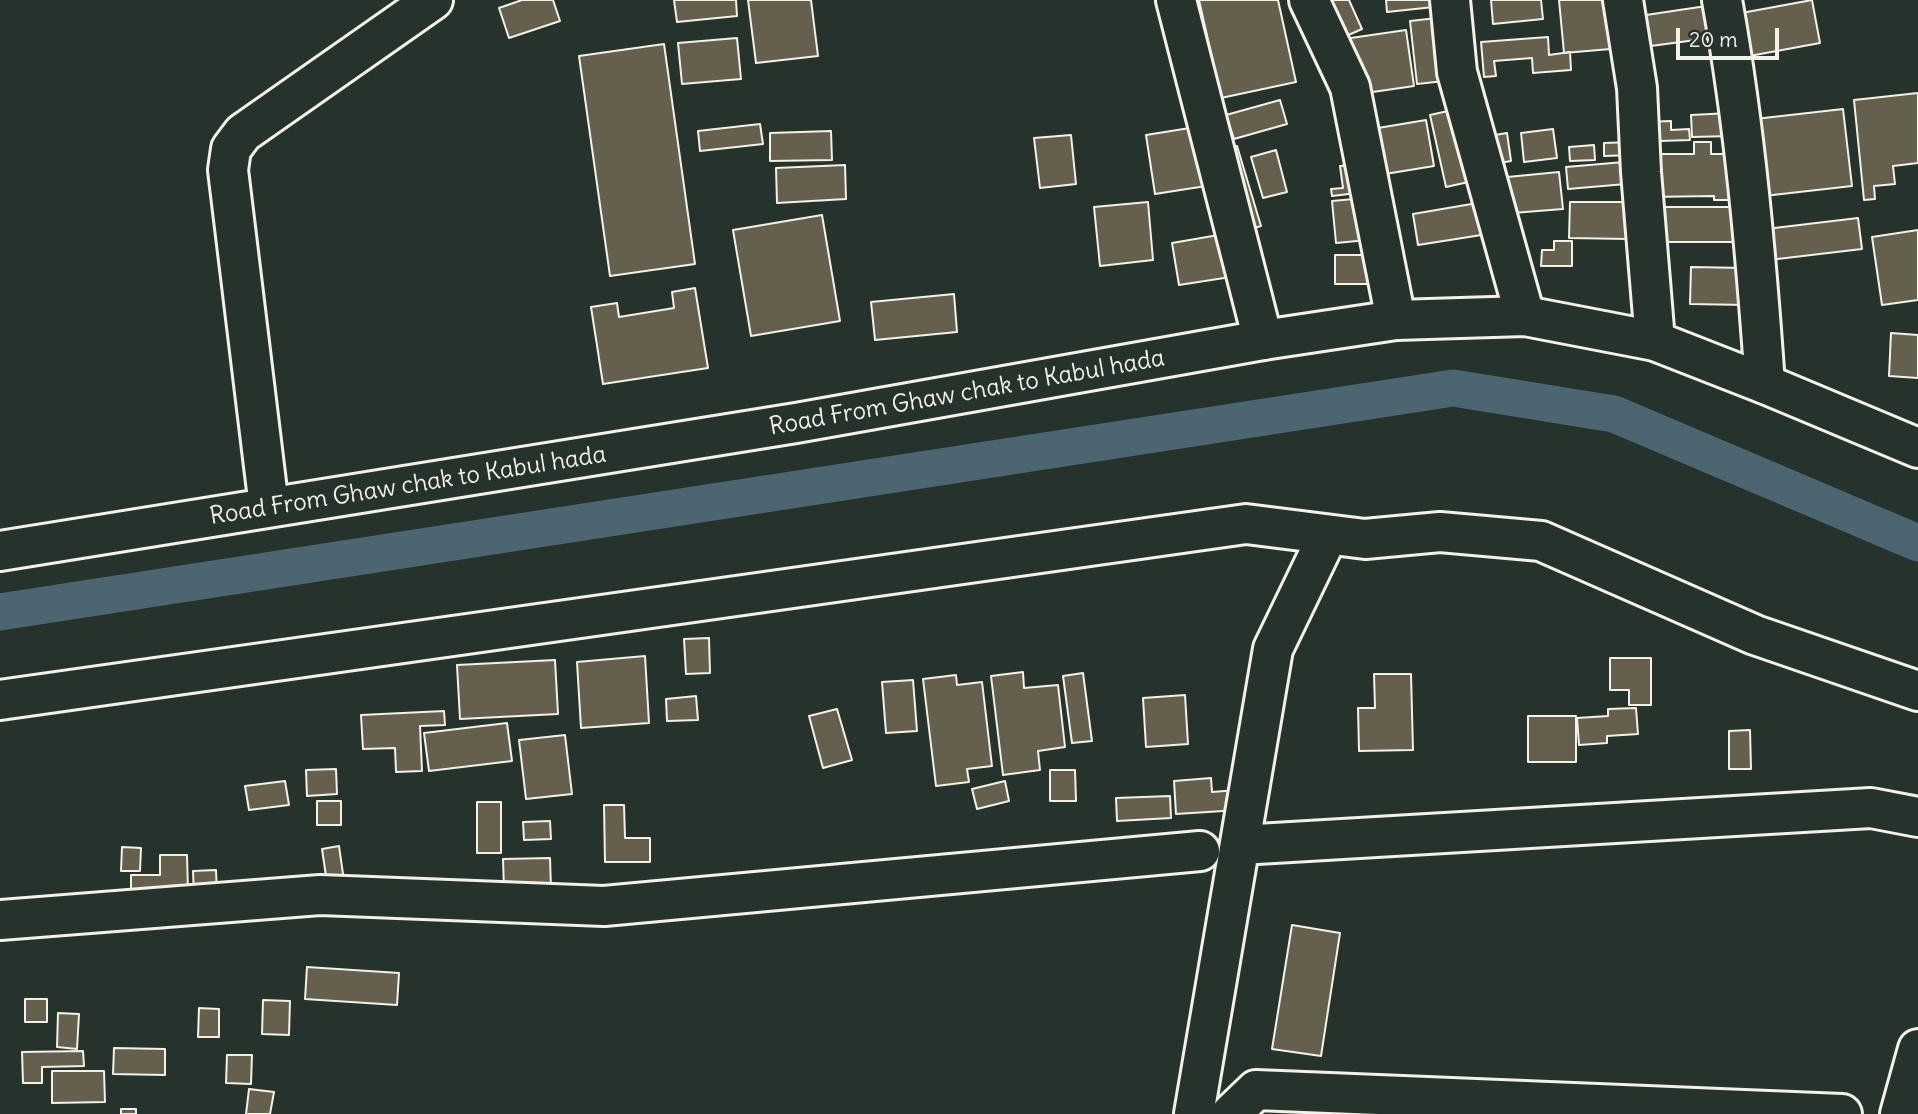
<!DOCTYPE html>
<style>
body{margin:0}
#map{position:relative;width:1918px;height:1114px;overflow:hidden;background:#26332d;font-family:Delius,sans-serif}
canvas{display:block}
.scale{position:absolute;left:1676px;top:28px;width:103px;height:32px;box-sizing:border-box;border:4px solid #f4f1e8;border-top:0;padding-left:9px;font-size:21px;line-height:24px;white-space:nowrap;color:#f4f1e8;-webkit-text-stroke:5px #26332d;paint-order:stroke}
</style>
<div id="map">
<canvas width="1918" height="1114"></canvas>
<div class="scale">20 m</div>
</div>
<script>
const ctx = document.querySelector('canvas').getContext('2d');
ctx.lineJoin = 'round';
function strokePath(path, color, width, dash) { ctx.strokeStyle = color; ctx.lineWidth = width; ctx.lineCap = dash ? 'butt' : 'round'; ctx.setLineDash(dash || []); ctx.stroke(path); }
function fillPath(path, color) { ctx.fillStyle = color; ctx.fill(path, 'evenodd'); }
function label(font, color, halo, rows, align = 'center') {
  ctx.font = font + ' Delius,sans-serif'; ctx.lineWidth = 7; ctx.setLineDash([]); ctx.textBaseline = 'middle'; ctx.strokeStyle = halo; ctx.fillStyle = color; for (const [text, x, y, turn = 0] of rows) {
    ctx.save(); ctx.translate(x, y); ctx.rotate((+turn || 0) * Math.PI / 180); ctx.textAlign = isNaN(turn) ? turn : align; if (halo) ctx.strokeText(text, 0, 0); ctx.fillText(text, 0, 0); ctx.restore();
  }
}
strokePath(new Path2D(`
 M0,612L1453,388L1614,414L1918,543`), '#4b6670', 37);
const building = new Path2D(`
 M522,0H553L560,21L509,38L499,8Z
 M674,0H736L737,16L677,22Z
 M748,0H811L818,56L756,63Z
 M1199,0H1278L1296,82L1221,98Z
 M1319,0H1349L1362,29L1337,40Z
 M1386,0H1442L1443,6L1387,12Z
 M1491,0H1541L1543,19L1493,24Z
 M1559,0H1618L1622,48L1564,53Z
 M1812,0L1820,43L1744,57L1736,14Z
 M1713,5L1718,37L1651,46L1646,15Z
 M1446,17L1454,80L1417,84L1410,21Z
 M1406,30L1414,86L1352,95L1344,39Z
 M1548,37L1549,55L1570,52L1571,70L1533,73L1532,58L1494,61L1496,76L1484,77L1481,42Z
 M737,38L741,79L682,84L678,43Z
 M664,44L695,264L610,276L579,56Z
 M1918,93V163L1893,166L1895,184L1874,186L1875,199L1864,200L1854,100Z
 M1280,100L1287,124L1234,139L1226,115Z
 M1457,109L1473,181L1446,187L1430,115Z
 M1843,109L1852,186L1764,196L1755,119Z
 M1730,113L1731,136L1692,137L1691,115Z
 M1426,120L1434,166L1373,176L1366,130Z
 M1671,121V130L1689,129L1690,140L1660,141V147L1647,148L1646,122Z
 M760,124L763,144L700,151L698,131Z
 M1196,127L1206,186L1155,194L1146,135Z
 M1553,129L1557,158L1524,162L1521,133Z
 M831,131L832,160L770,161V133Z
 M1507,133L1511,161L1494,164L1489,136Z
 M1071,135L1076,184L1040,188L1034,138Z
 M1633,142L1634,155L1604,156V143Z
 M1694,142H1711V154H1739V200H1714V196L1648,197V154H1694Z
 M1594,145L1595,160L1570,161L1569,147Z
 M1237,146L1261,226L1241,232L1217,152Z
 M1276,150L1287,192L1263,198L1251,157Z
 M1624,162L1626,184L1568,189L1566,167Z
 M1362,164L1365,192L1332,196L1331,189L1343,188L1340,166Z
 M845,165L846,199L777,203L776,168Z
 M1559,172L1563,209L1500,214L1497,178Z
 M1365,198L1368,240L1336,243L1332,201Z
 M1489,201L1494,233L1418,245L1413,214Z
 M1148,202L1153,260L1100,266L1094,207Z
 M1570,202H1629L1628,239L1569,238Z
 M1653,207H1739L1738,242H1653Z
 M822,215L840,321L751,336L733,230Z
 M1858,218L1862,249L1769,260L1766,229Z
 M1918,230V300L1882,305L1872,237Z
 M1230,233L1237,276L1179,285L1172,243Z
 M1554,241H1572V266H1541L1542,250H1554Z
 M1335,255H1375V284H1335Z
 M1691,267L1747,268V305L1690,304Z
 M695,288L708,368L603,384L591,307L617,303L619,317L674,308L672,292Z
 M954,294L957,332L875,340L871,302Z
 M1891,333L1918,335V378L1889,376Z
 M709,638L710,673L686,674L684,639Z
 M645,656L649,723L581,728L577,662Z
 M1610,658H1651V705H1629V690H1610Z
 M555,660L558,714L460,719L457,665Z
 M1023,672L1024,688L1058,685L1065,747L1038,751L1040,770L1003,775L991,676Z
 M1083,673L1092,741L1072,743L1063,676Z
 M1374,674H1411L1413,750L1359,751L1358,708H1375Z
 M956,675L957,685L982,682L992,766L967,769L969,782L936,786L923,679Z
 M913,680L917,731L886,733L882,682Z
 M1185,695L1188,744L1146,747L1143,698Z
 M696,696L698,720L667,721L666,699Z
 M1636,708L1638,734L1607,736V743L1579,745L1577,718L1608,716V709Z
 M837,709L852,760L823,768L809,716Z
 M444,711L445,725L420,726L422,771L396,772L395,748L363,749L361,715Z
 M1528,716H1576V762H1528Z
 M507,723L512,761L429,771L424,733Z
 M1750,730L1751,769H1729V731Z
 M565,735L572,794L526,799L519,740Z
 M336,769L337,794L307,796L306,770Z
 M1050,770H1075L1076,801H1050Z
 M1211,778L1212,792L1237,790L1239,810L1176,814L1174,781Z
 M285,781L289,805L249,810L245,786Z
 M1005,781L1009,801L977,809L972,789Z
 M1170,796L1171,818L1117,821L1116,798Z
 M317,801H341V825H317Z
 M477,802H501V853H477Z
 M604,805H624L625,838H650V862H605Z
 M550,821L551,839L524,840L523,822Z
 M339,846L344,881L327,883L322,849Z
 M122,847L141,848L140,871H121Z
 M160,855H187L188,892L131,893V875H160Z
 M550,858L551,889L504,890L503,859Z
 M216,870L217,896L194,897L193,871Z
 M1292,925L1340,933L1321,1056L1272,1049Z
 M307,967L399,973L397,1005L305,999Z
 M25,999H47V1022H25Z
 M263,1000L290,1001L289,1035L262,1034Z
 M199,1008L219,1009V1037H198Z
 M58,1013L79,1014L77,1049L57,1047Z
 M114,1048L165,1049V1075L113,1074Z
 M83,1051L84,1066L42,1067V1083H23L22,1052Z
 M227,1055H252L251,1084L226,1083Z
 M52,1071H104L105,1102L52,1103Z
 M249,1089L274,1092L270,1114H246Z
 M121,1109H136V1114H121Z`);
fillPath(building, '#64604d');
strokePath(building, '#f4f1e8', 2);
const minor = new Path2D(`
 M1176,0L1263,340
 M1309,0L1350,87L1396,320
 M1450,0L1457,72L1525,316
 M1623,0L1637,88L1641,172L1655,341
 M1722,0C1745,127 1756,255 1765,384
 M269,507L228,170L231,149L243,133L433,0
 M1240,845L1871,808L1918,817
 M0,920L320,895L604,906L1200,851
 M1194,1114L1273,649L1328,535
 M1231,1114L1256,1090L1842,1114
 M1900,1114L1918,1049`);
const tertiary = new Path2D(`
 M0,551L796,423L1263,340L1396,320L1525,316L1655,341L1765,384L1918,448
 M0,700L1246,524L1365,539L1440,532L1541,541L1755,635L1918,691`);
strokePath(minor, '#f4f1e8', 44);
strokePath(tertiary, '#f4f1e8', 44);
strokePath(minor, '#26332d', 38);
strokePath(tertiary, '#26332d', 38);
label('24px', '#f4f1e8', '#26332d', [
 ["Road From Ghaw chak to Kabul hada",967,393,-10],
 ["Road From Ghaw chak to Kabul hada",408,486,-9]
]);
</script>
